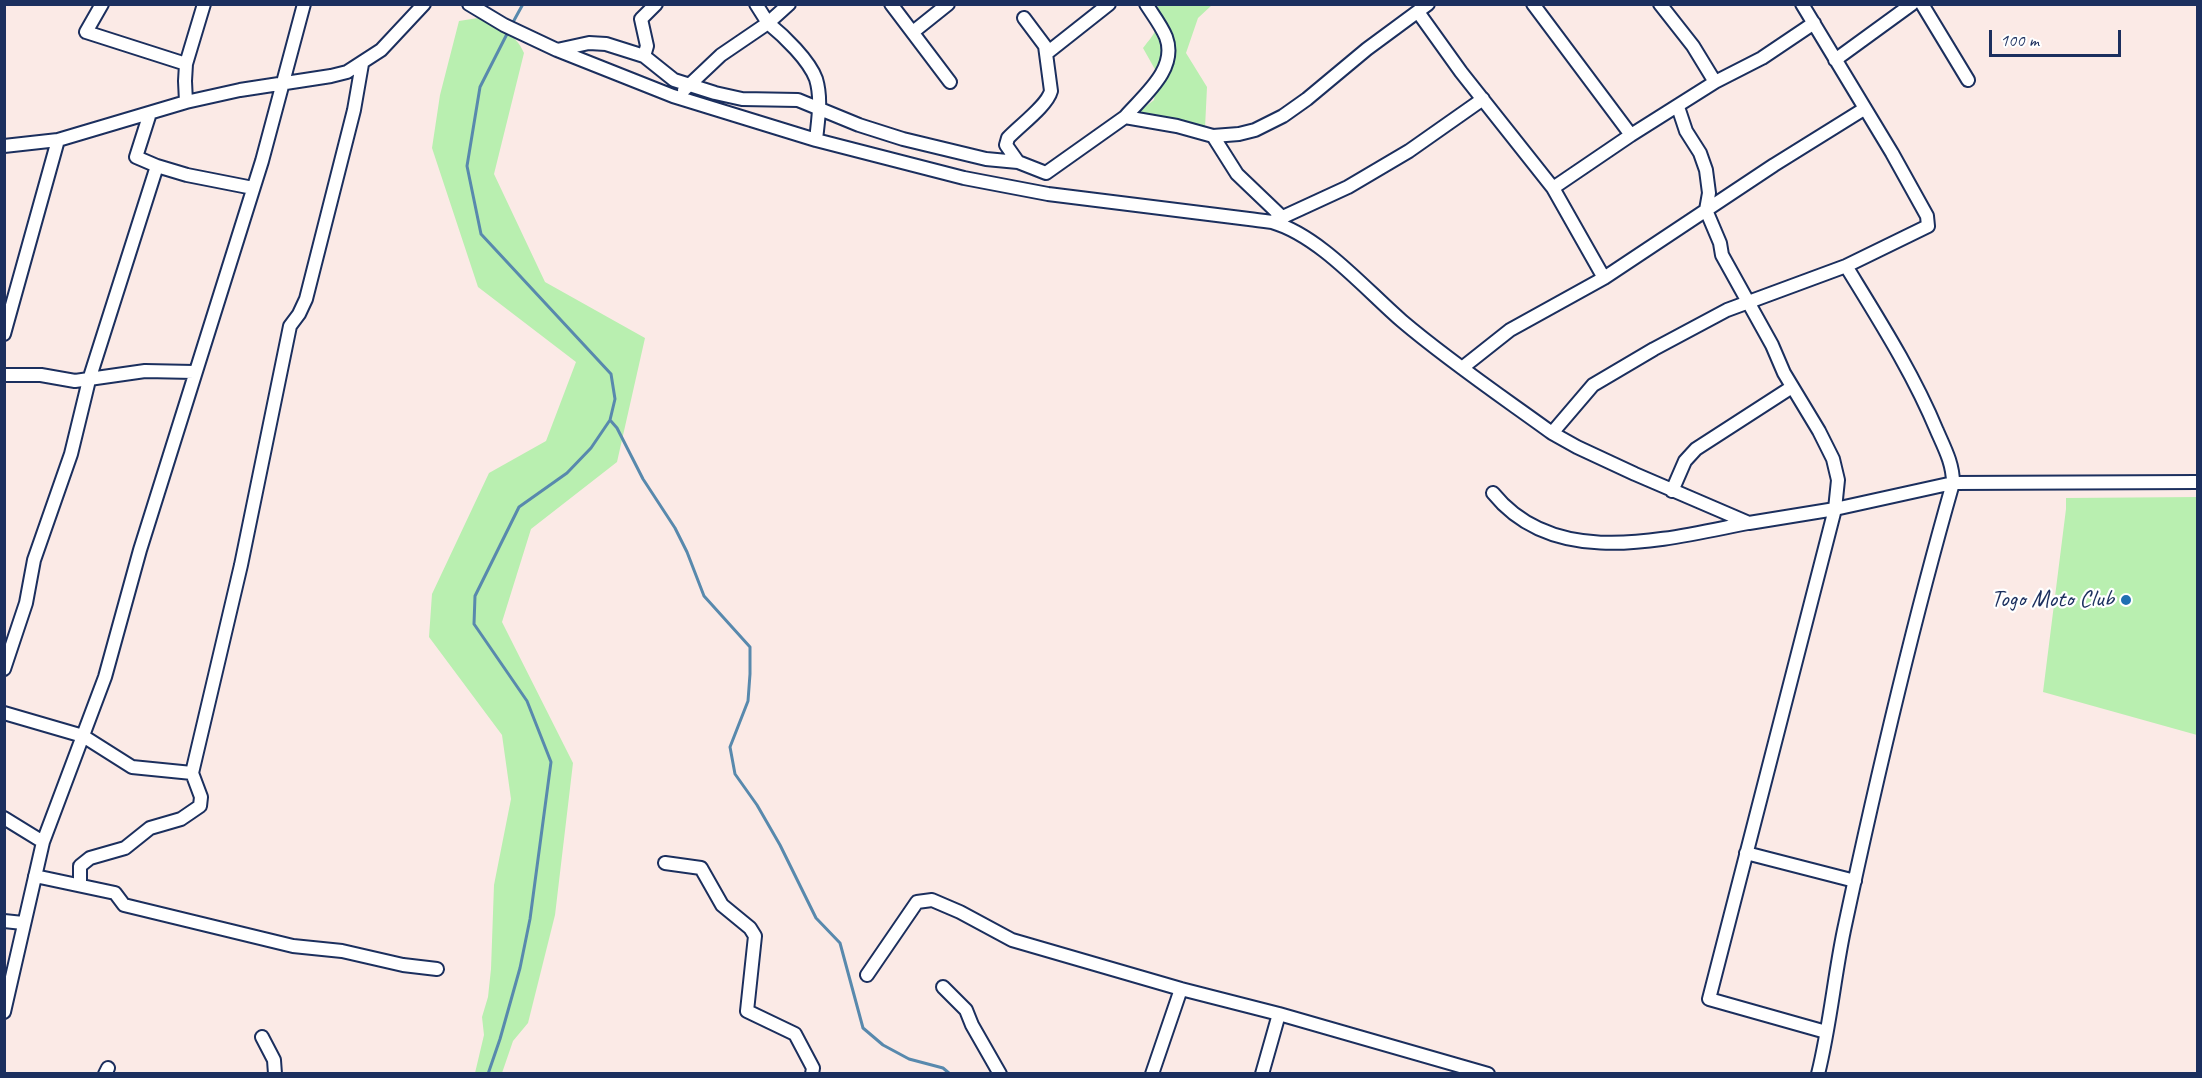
<!DOCTYPE html>
<style>
body{margin:0}
#map{position:relative;width:2202px;height:1078px;overflow:hidden;background:#fbeae6;font-family:Caveat,sans-serif}
canvas{display:block}
.frame{position:absolute;inset:0;border:6px solid #1b2f5e;pointer-events:none}
.scale{position:absolute;left:1989px;top:30px;width:132px;height:27px;box-sizing:border-box;border:3px solid #1b2f5e;border-top:0;padding-left:8px;font-size:18px;line-height:21px;white-space:nowrap;color:#1b2f5e;-webkit-text-stroke:4px #fff;paint-order:stroke}
</style>
<div id="map">
<canvas width="2202" height="1078"></canvas>
<div class="frame"></div>
<div class="scale">100 m</div>
</div>
<script>
const ctx = document.querySelector('canvas').getContext('2d');
ctx.lineJoin = 'round';
function fillPath(path, color) { ctx.fillStyle = color; ctx.fill(path, 'evenodd'); }
function strokePath(path, color, width, dash) { ctx.strokeStyle = color; ctx.lineWidth = width; ctx.lineCap = dash ? 'butt' : 'round'; ctx.setLineDash(dash || []); ctx.stroke(path); }
function label(font, color, halo, rows, align = 'center') {
  ctx.font = font + ' Caveat,sans-serif'; ctx.lineWidth = 4.5; ctx.setLineDash([]); ctx.textBaseline = 'middle'; ctx.strokeStyle = halo; ctx.fillStyle = color; for (const [text, x, y, turn = 0] of rows) {
    ctx.save(); ctx.translate(x, y); ctx.rotate((+turn || 0) * Math.PI / 180); ctx.textAlign = isNaN(turn) ? turn : align; if (halo) ctx.strokeText(text, 0, 0); ctx.fillText(text, 0, 0); ctx.restore();
  }
}
fillPath(new Path2D(`
 M1157,5H1212L1198,18L1186,53L1207,87L1205,128L1164,117L1137,113L1154,100L1157,73L1143,48C1154,34 1164,23 1157,5Z
 M478,18C496,26 516,33 524,53L494,174L545,282L645,338L617,462L531,529L502,622L573,763L555,915L528,1023L513,1041L502,1073H475L484,1035L482,1017L488,997L491,969L494,885L511,799L502,735L429,637L432,594L489,473L546,441L576,362L478,287L432,148L440,95L459,21Z
 M2197,497V735L2043,692L2066,509V498Z`), '#b9efb0');
strokePath(new Path2D(`
 M512,24L523,4
 M610,420L617,428L643,479L675,528L687,552L704,596L750,647V674L748,701L730,747L735,774L757,805L780,845L816,918L840,943L863,1028L883,1045L909,1059L943,1068L950,1074
 M488,1074L500,1039L520,968L530,919L551,762L527,701L474,624L475,596L519,507L567,473L591,448L610,420L615,399L611,374L481,234L467,166L480,87L509,30`), '#5889ad', 3);
const minor = new Path2D(`
 M102,4L86,32L186,64
 M469,4L504,25L557,50L673,96L816,140L964,178L1048,194L1249,219C1256,220 1264,221 1272,222C1320,236 1365,289 1402,321C1449,361 1501,396 1552,433L1577,447L1635,474L1749,523L1835,509L1953,483L2198,482
 M756,4L768,23L789,4
 M891,4L950,82
 M1533,4L1631,135
 M1660,4L1693,46L1715,82
 M1922,4L1968,80
 M1418,12L1461,72L1553,188L1604,278
 M913,32L948,4
 M557,50L589,43L606,44L644,56L674,80L715,93L742,99L798,100L859,125L903,139L986,159L1018,162L1046,173L1125,117L1177,126L1213,136L1239,134L1255,130L1283,116L1307,99L1367,49L1428,4
 M1047,53L1109,4
 M644,56L647,46L641,19L656,4
 M1835,60L1912,4
 M684,90L721,55L768,23C784,36 809,60 816,79C822,99 818,120 816,140
 M186,102L185,81L186,64L204,4
 M1678,107L1686,131L1700,153L1706,170L1709,193L1706,210L1720,243L1722,255L1772,345L1784,373L1819,431L1833,459L1838,480L1835,509L1709,999L1826,1032
 M1125,117C1144,95 1178,69 1166,37C1161,25 1153,15 1146,4
 M1213,136L1237,174L1282,217
 M4,146L58,140L186,102L240,90L331,76L347,72L381,50L424,4
 M1018,162L1006,145L1008,138C1019,126 1047,106 1051,91L1045,46L1024,18
 M157,166L187,175L253,188
 M1553,188L1631,135L1715,82L1762,58L1814,23
 M1272,222L1348,187L1409,151L1483,99
 M4,334L58,140
 M1462,368L1510,330L1604,278L1774,165L1864,109
 M4,375H41L75,381L145,371L194,372
 M1552,433L1593,385L1654,349L1727,310L1846,266L1928,226L1927,216L1892,153L1802,4
 M1672,491L1685,461L1696,449L1792,387
 M1493,493C1555,570 1665,539 1748,523
 M4,669L26,603L34,560L71,454L89,380L157,166L136,157L150,113
 M4,713L83,736L132,767L192,773
 M4,818L43,842
 M1746,853L1855,881
 M665,863L701,868L722,905L750,928L755,936L747,1011L795,1034L813,1068L812,1074
 M35,876L115,893L124,905L293,946L342,951L403,965L437,969
 M80,885V866L90,858L125,848L150,828L181,819L200,806L201,797L192,773L241,565L290,326L299,314L306,299L354,110L362,64
 M4,921L23,923
 M867,975L917,902L932,900L960,912L1012,940L1181,989L1279,1014
 M943,987L966,1010L972,1025L1000,1074
 M4,1012L43,842L105,677L140,550L262,161L304,4
 M262,1037L274,1060L275,1074
 M105,1074L108,1068
 M1152,1074L1181,989
 M1262,1074L1279,1014L1488,1074
 M1818,1074C1830,1026 1834,978 1844,930C1876,780 1911,630 1953,483C1953,464 1945,449 1937,431C1913,373 1879,320 1846,266`);
strokePath(minor, '#1b2f5e', 16);
strokePath(minor, '#fff', 12);
for (const [x, y, r, color] of [
 [2126,600,6,"#1f6fb2"]
]) { const dot = new Path2D(); dot.arc(x, y, r, 0, 2 * Math.PI); ctx.fillStyle = color; ctx.fill(dot); strokePath(dot, '#fff', 2); }
label('24px', '#1b2f5e', '#fff', [
 ["Togo Moto Club",2114,600]
], 'right');
</script>
